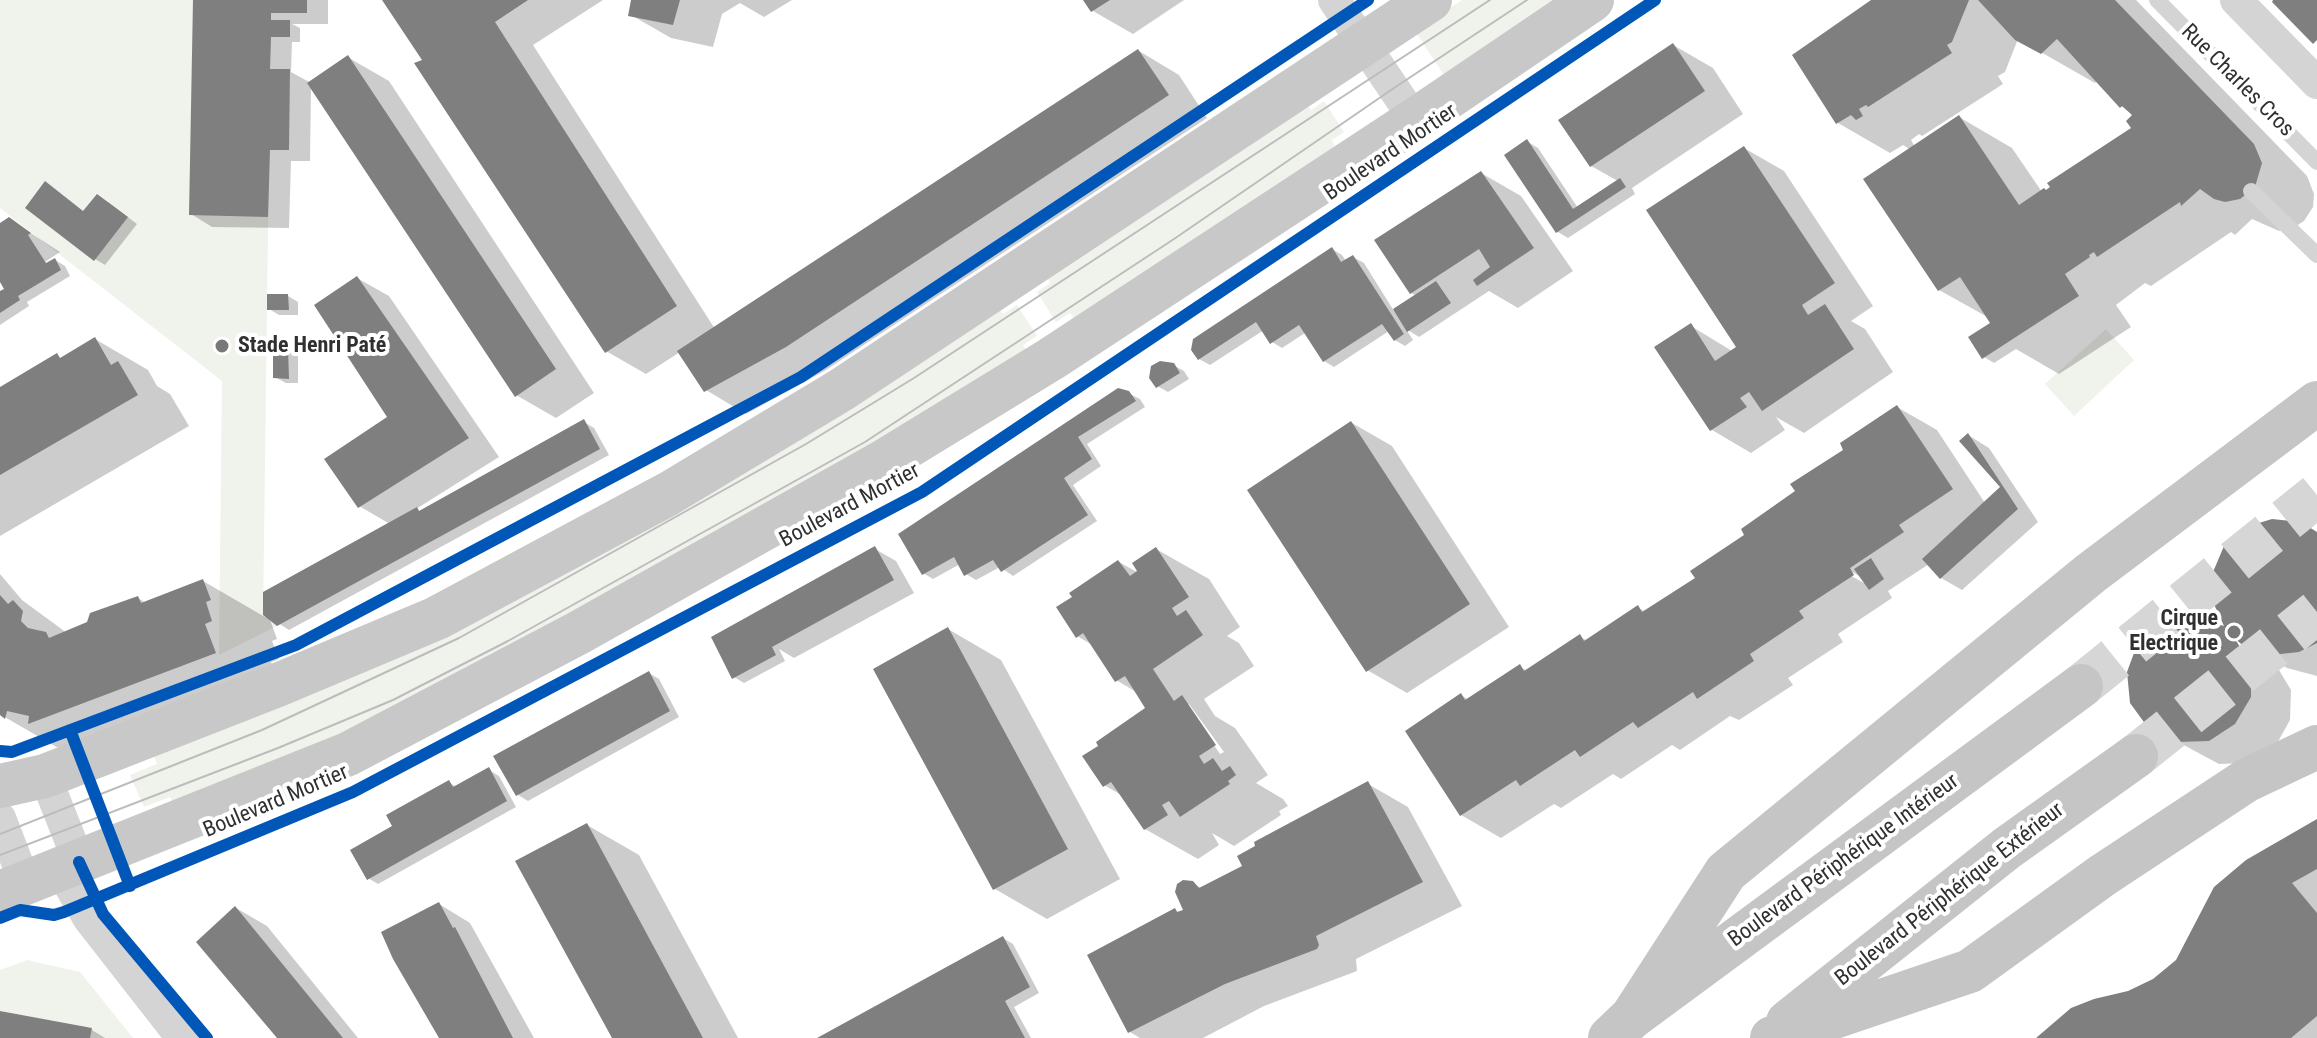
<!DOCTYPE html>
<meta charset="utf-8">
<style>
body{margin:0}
canvas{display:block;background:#fff}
</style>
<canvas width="2317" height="1038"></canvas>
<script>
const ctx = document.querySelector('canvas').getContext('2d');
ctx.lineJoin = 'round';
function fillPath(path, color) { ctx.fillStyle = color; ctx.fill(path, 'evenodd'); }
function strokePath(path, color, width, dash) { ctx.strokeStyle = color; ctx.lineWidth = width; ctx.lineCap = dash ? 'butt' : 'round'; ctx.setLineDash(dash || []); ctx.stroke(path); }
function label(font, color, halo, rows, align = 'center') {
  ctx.font = font + ' "Roboto Condensed",sans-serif'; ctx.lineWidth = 8; ctx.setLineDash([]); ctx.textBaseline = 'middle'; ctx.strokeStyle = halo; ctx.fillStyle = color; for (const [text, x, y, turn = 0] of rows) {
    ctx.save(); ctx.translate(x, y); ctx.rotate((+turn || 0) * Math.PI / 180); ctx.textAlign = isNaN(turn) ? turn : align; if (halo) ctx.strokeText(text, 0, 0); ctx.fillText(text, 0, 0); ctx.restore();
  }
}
fillPath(new Path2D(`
 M0,0H271L263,615L277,626L219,655L222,381L0,208Z
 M1462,0H1556L1444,75L1415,31Z
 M1324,101L1344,132L1332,140L1335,147L1075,320L1070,313L1056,322L1037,292L1050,283L1046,276L1306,103L1311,110Z
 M1017,305L1037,336L1023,345L1027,352L864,456L365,725L174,806L170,797L144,807L130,775L157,764L153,753L998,307L1003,314Z
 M2106,329L2134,360L2074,416L2045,384Z
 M27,960L80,972L133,1038H90L92,1028L0,1011V970Z`), '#f0f2ec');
fillPath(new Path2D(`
 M195,0H328V24H292L300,28V42H292L291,72L311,83L349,58L389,81L594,393L556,418L516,395L311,86L310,161H291L289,228L212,227L191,214Z
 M385,0H603L533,45L715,329L1139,51L1179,75L1207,118L826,370L746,414L706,390L680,352L646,374L606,351Z
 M633,0H792L764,17L740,3L722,14L713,47L671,38L631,15Z
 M1085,0H1184L1133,34L1093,11Z
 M1874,0H2136L2307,176L2314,194L2313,207L2304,221L2293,228L2279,231L2252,219L2235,235L2231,232L2151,286L2145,283L2116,305L2131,327L2059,374L2016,349L1994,363L1984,357L1991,319L1939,290L1911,150L1903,145L1890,153L1838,123ZM2018,39L2095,83L2098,80L2121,106L2135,115L2133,128L2047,192H2042L2012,148L1959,117L1915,147L1911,140L1919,134L1922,136L2003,84L1998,76L2005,72Z
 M1673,45L1713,68L1743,114L1632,188L1635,194L1568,238L1558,232L1528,142L1538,148L1578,208L1618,181L1591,166Z
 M1744,148L1784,171L1873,306L1851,321L1865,329L1893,372L1804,433L1776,417L1785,430L1751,453L1712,430L1691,326L1732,351L1738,347Z
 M1481,173L1521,196L1573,271L1518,308L1489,291L1419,337L1406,329L1413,340L1405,346L1395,340L1389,331L1334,367L1324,361L1305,333L1282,348L1272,342L1264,330L1210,365L1199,359L1332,249L1342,255L1346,261L1353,257L1364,263L1394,311L1417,296L1411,293Z
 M108,202L137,224L105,265L95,259L84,212Z
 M9,219L60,252L45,262L47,265L55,260L65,266L70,276L27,302L29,306L0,325V294L7,289L0,278V225Z
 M357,278L389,296L499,457L416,509L421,512L584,422L594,428L609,455L289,630L269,617L277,639L272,641L279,659L271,662L282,692L72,756L3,716L0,712V574L22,600L67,633L138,598L146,603L203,581L265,617V593L390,524L359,506L390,418Z
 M288,296L298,302V315H279L269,309Z
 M95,339L148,370L157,386L170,394L189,426L0,536V390L57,356L62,359Z
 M288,350L298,356V383H286L275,377Z
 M1173,365L1184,371L1189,379L1168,392L1157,386Z
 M1128,393L1140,399L1145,407L1087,444L1101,466L1073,485L1097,521L1013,576L1000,567L976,580L966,574L960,564L933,579L923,573Z
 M1897,407L1937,430L1985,503L2003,487L1968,435L1989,448L2038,522L1962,590L1941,578L1929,564L1888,591L1892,598L1838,634L1843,642L1788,678L1793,685L1739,720L1730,716L1680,750L1672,745L1621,779L1613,774L1561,808L1554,804L1501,838L1461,815V695L1469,700L1520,667L1528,671L1580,637L1588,641L1638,608L1646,612L1698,578ZM1846,568L1864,579V583L1844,572Z
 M1352,423L1392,446L1509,627L1407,693L1367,670Z
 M2317,534V676L2287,668L2273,660L2291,690L2290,720L2275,747L2249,763L2219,764L2150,727L2227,629ZM2233,639H2238L2258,673L2255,675Z
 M875,549L896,561L914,593L794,658L779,649L785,661L744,683L734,677Z
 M1156,549L1209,579L1240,627L1227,636L1239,643L1254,666L1204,699L1215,716L1235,728L1268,775L1256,783L1283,799L1288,806L1279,811L1281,815L1234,846L1212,833L1219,845L1198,859L1145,829L1123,796L1104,785L1148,708L1138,693L1116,680L1094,646L1077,636L1119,562L1144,576ZM1189,704L1224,752L1220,754L1187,705Z
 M948,629L1001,660L1120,879L1047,919L995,889Z
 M649,673L659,679L679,717L528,801L518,795Z
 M489,770L499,776L516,807L378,884L368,878L395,827L449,783L457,787Z
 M1368,784L1408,807L1462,906L1356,959L1357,971L1264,1006L1203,1038H1140L1130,1032L1175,910L1180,913L1186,911L1192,883L1203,889L1245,867Z
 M2317,822V1038H2040L2154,980L2177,962Z
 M587,825L639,855L738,1038H614Z
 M439,904L470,923L534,1038H440Z
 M236,908L267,926L358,1038H279Z
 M1003,938L1013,944L1039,993L1014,1007L1031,1038H822Z
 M0,1013L92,1030L105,1038H0Z`), '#0003');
fillPath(new Path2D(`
 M193,0H307V13H271V20H290V37H271L270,69H290L289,150H270L268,217L189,215Z
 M382,0H528L495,22L677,306L605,353L414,63L422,60Z
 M631,0H680L673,25L628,16Z
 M1083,0H1110L1091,12Z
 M1871,0H1969L1952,42L1947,45L1952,53L1868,107L1866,105L1859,109L1863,116L1856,120L1851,115L1836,124L1792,55Z
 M1978,0H2115L2254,144L2262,163L2255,187L2240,199L2225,202L2214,199L2200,189L2181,206L2180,202L2097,257L2094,252L2089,255L2090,257L2065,274L2079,296L1982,359L1968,337L1990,323L1960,277L1938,291L1863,179L1959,115L2019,205L2044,188L2046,190L2050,187L2047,183L2131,128L2126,121L2132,115L2122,106L2120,108L2057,39L2041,54L2015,40Z
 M2273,0H2317V40L2313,44L2272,2Z
 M1673,43L1705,91L1590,167L1558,120Z
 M1138,49L1169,95L786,347L704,392L677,351Z
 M348,55L556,369L515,397L307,83Z
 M1527,139L1573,209L1620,178L1626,187L1556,233L1504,155Z
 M1744,146L1835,283L1802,305L1808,315L1825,304L1854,349L1762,411L1749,392L1740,398L1747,407L1710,431L1654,347L1691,323L1715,361L1736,347L1646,210Z
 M1481,171L1534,248L1477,286L1473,280L1490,267L1479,249L1410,294L1374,240Z
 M45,181L83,211L97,194L128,217L94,261L25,208Z
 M9,217L31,233L28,235L46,263L55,258L61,270L18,296L20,300L0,313V291L4,289L0,282V223Z
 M1332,247L1341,262L1353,255L1404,334L1394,341L1382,324L1323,362L1299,325L1270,344L1256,322L1198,360L1191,350L1193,339Z
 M357,276L469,438L358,508L324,459L387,417L314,305Z
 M1436,281L1451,303L1407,332L1393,309Z
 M267,294H288L289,310H267Z
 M95,337L111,365L118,361L138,395L0,475V387L57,353L60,358Z
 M273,348H288L289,379L273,378Z
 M1160,361L1174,363L1180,373L1156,388L1149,378L1151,366Z
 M1118,388L1129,391L1136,401L1078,437L1092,459L1064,478L1088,515L1001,572L993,560L964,576L954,557L922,575L898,534Z
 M1897,405L1953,489L1899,525L1904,532L1850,568L1854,575L1799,611L1804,618L1750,654L1754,661L1697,699L1693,692L1638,728L1633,722L1580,757L1575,750L1520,786L1516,780L1460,816L1405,731L1461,693L1465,700L1520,664L1524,671L1580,634L1584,641L1638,605L1642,612L1695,578L1690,571L1744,535L1741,529L1795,491L1790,484L1843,450L1840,443Z
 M584,419L600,449L277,626L263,615V592L417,507L419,511Z
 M1351,421L1470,604L1366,672L1247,490Z
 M1968,433L2018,509L1940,579L1922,559L2000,487L1959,441Z
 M2272,519L2301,522L2317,532V643L2299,652L2271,655L2244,646L2235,639L2251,665V697L2235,724L2209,741L2177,742L2149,729L2130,703L2127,672L2138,642L2163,622L2194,616L2224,626L2212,600L2213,572L2224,546L2246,527Z
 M875,546L894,580L772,647L776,655L732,679L711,637Z
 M1156,547L1189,597L1172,608L1177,616L1186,610L1203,635L1153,669L1174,701L1182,695L1216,745L1199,756L1204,764L1213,758L1222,771L1230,766L1236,775L1228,781L1230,784L1180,817L1169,801L1162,805L1168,815L1144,830L1111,782L1103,787L1082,756L1098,746L1096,742L1145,708L1125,676L1115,682L1083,633L1076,638L1056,607L1072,597L1069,593L1118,560L1130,576L1137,571L1132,563Z
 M1871,558L1884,579L1869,590L1854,569Z
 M203,579L211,600L206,602L212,621L205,624L216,653L28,724L29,716L7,711L5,719L0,715V595L8,604L13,600L23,611L21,621L28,628L46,632L49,638L87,622L90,613L138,596L141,603Z
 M948,627L1068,849L993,890L873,669Z
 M649,671L670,711L516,796L493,756Z
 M489,767L507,801L367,880L350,850L392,826L386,815L449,780L453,787Z
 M1368,781L1423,882L1316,936L1319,945L1317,949L1225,984L1128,1033L1087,955L1175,908L1177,912L1183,910L1175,892L1177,884L1183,880L1193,881L1199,888L1242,866L1237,856L1255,846L1254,842Z
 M2317,819V869L2292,883L2317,913V1016L2291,1038H2036L2071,1008L2094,999L2128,991L2153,979L2176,960L2214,887L2246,860Z
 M587,823L703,1038H612L515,861Z
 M439,902L453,928L455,927L513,1038H439L393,959L381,932Z
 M235,906L343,1038H277L196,942Z
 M1003,936L1030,987L1005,1001L1025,1038H817Z
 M0,1011L92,1028L90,1038H0Z`), '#7f7f7f');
strokePath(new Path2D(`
 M2081,686L2317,495
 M2136,756L2317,612`), '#d6d6d6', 44, [44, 22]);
strokePath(new Path2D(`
 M2157,0L2317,162
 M2251,191L2317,255`), '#d4d4d4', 16);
strokePath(new Path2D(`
 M1334,0L1415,120
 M2236,0L2317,83
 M45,776L79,862
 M0,818L25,883
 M60,869L89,919L182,1038`), '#d4d4d4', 32);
strokePath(new Path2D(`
 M0,786L45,776L280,684L437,618L668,494L841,390L1430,0
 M0,893L348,754L578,633L881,463L1051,359L1415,120L1592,0`), '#c8c8c8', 44);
strokePath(new Path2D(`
 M1632,1017L1726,872L2091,573L2317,403
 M1788,1022L2007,848L2136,756
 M1610,1038L1632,1017L2081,686
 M1772,1038L1970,971L2103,875L2247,780L2317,747`), '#c5c5c5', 44);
strokePath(new Path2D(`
 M0,834L262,730L459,638L806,444L914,378L1490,0
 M0,855L278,748L393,700L508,641L865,442L1174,239L1394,88L1527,0`), '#bcbcbc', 2);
strokePath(new Path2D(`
 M70,730L130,886
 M0,751L12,752L296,645L801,377L1368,0
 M79,862L103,914L207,1038
 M0,918L20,910L54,915L64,912L353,792L922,492L1655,0`), '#0057b8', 12);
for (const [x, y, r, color] of [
 [222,346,8,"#787878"],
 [2234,632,8,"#787878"]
]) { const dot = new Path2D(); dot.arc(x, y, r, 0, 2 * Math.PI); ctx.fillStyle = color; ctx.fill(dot); strokePath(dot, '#fff', 3); }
label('22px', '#303030', '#fff', [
 ["Rue Charles Cros",2237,81,45],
 ["Boulevard Mortier",1391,153,-34],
 ["Boulevard Mortier",850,506,-28],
 ["Boulevard Mortier",276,802,-23],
 ["Boulevard Périphérique Intérieur",1844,861,-36],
 ["Boulevard Périphérique Extérieur",1950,895,-38]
]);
label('bold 22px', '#303030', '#fff', [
 ["Stade Henri Paté",238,346],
 ["Cirque",2218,619,"right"],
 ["Electrique",2218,644,"right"]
], 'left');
</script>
